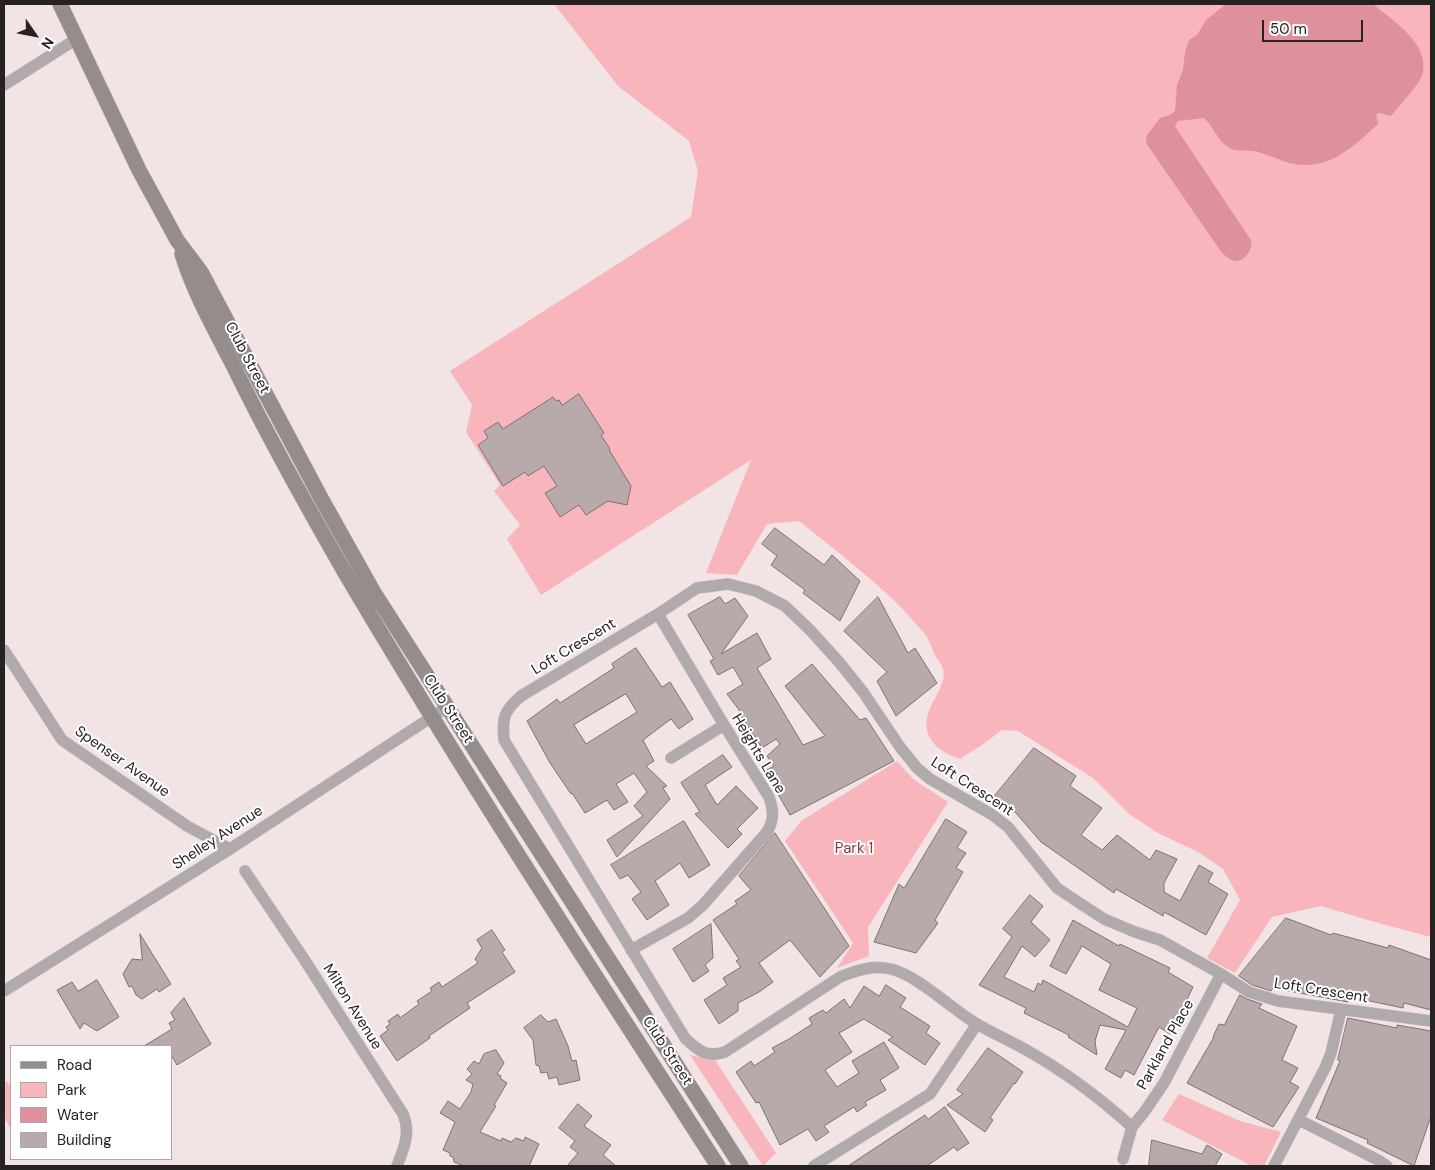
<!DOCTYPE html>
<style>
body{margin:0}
#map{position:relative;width:1435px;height:1170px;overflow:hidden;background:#f2e4e5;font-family:"DM Sans",sans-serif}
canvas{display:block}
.frame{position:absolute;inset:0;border:5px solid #272222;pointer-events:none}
.legend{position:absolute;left:10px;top:1045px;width:162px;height:115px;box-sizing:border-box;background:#fff;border:1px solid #a9a7a7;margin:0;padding:6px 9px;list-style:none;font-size:15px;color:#272222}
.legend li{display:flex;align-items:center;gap:10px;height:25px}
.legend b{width:25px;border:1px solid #a9a7a7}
.north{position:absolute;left:10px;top:10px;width:50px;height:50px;-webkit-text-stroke:4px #fff;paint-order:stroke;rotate:123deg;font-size:14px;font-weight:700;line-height:20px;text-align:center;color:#272222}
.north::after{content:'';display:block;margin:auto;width:18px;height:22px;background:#272222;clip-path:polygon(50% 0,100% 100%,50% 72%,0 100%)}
.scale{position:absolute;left:1262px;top:20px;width:101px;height:22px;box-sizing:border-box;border:2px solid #272222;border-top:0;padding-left:6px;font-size:15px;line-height:18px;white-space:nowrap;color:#272222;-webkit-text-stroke:4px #fff;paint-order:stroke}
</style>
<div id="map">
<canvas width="1435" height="1170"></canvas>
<div class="frame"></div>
<ul class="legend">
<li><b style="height:6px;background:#958c8c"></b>Road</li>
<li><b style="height:14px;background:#f8b5bc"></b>Park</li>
<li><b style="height:14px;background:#de919a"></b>Water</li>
<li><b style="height:14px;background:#b8aaab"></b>Building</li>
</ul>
<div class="north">N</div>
<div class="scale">50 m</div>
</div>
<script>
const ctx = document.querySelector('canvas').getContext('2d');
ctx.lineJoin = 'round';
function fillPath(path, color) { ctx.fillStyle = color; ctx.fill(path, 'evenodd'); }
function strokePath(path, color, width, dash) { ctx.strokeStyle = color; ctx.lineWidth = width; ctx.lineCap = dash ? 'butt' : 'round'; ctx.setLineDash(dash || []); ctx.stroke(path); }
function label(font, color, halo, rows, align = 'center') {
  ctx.font = font + ' "DM Sans",sans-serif'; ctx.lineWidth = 4; ctx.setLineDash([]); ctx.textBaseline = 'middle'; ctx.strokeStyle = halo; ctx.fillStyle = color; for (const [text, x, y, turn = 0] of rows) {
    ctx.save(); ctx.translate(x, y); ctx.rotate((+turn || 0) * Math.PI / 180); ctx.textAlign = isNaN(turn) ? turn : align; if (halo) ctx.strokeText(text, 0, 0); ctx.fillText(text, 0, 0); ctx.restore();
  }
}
fillPath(new Path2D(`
 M554,4H1431V937L1371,921L1321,906L1272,917L1235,973L1207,958L1240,900L1223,869L1200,853L1158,833L1129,814L1093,778L1018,731L1002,730L982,745L960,759C945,754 931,746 927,730C922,705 951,687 942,666C941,663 938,660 936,657C932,649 929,639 924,633C888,589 842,556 799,521L767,524L737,575L706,573L751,460L541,595L507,539L520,525L494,491L500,485L466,432L472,405L450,371L691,217L698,171L689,141L618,86Z
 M897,761L913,779L948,802L868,927L869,956L837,968L853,943L785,841L801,821Z
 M690,1055L715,1060L776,1153L763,1166Z
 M7,1081L11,1087V1129L4,1117V1083Z
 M1179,1094L1240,1121L1281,1132L1264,1166H1252L1162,1120Z`), '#f8b5bc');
fillPath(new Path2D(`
 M1226,4H1373C1393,21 1432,45 1422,76C1418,85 1398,108 1391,116C1385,116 1381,110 1376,115L1378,123L1377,125C1353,147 1329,170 1294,164C1280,161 1268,154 1254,151C1245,149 1237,153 1228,147C1217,140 1214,127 1204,118L1178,121L1175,126L1176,128L1251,240C1253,248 1246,261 1236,261C1231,261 1226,256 1222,253L1146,143L1147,135L1160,118L1170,115L1175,111L1177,85L1183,70L1185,52L1189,40L1197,35L1206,20Z`), '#de919a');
const building = new Path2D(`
 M579,394L604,433L601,435L610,449L609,450L631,486L627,505L608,501L586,515L579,505L560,517L545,493L557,486L544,466L528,476L525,472L503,486L478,445L488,438L484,431L498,422L503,429L553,397L556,401L559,400L562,405Z
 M775,528L824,565L832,555L860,581L840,621L803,593L805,590L771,565L777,556L762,544Z
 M720,597L725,604L735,598L748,616L721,654L757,633L771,659L757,668L803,745L825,736L785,686L812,664L860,720L866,718L894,761L790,815L765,771L774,766L767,756L780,744L776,739L762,748L741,716L743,715L727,694L743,684L733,667L718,675L710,661L714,659L688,615Z
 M878,597L908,653L915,648L937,683L896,716L877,681L887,672L844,631Z
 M636,648L662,687L670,682L693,719L679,729L671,719L643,740L654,761L646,766L667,786L663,788L670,799L617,857L607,840L643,816L634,806L647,792L634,773L616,784L628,802L614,810L607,800L585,813L572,793L571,794L550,763L527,721L557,699L560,703L614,668L612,664ZM626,694L637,712L586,744L574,725Z
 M1034,748L1076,776L1070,786L1102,808L1081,835L1102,850L1117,835L1150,860L1156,850L1177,859L1164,883V892L1180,901L1199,865L1213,873L1208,882L1228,894L1206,935L1164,912L1163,916L1116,889L1114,893L1041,842L1016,813L993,798Z
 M723,755L732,767L705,785L717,805L736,786L758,808L737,829L742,834L728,848L695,814L700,812L681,783Z
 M946,819L967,832L957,848L966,853L956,868L963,872L935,920L938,923L916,953L874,942L899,884L904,888Z
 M684,821L710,865L689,878L680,863L655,881L669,905L647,920L632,899L641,892L628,875L620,879L611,865Z
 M775,833L849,946L820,977L790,940L759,963L773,982L759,992L738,1003V1011L719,1024L704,1000L727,985L723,978L741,967L736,961L739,959L713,920L737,904L735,901L751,890L739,876Z
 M1030,895L1043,906L1031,922L1050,940L1035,957L1022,946L1004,977L1034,992L1038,983L1041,985L1043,980L1128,1027L1137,1008L1099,990L1111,964L1082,946L1066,974L1050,966L1073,920L1119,946L1120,944L1170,968L1168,972L1193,987L1170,1034L1159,1027L1134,1075L1125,1070L1121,1078L1105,1069L1126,1030L1100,1025L1095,1041L1097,1055L1068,1037L1069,1035L1024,1013L1026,1008L979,985L1012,937L1003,929Z
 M1286,918L1331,935L1333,933L1388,948L1389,945L1431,960V1010L1404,1003L1403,1008L1351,997L1348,1002L1273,988L1271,991L1252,985L1239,976Z
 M711,924L713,958L705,965L709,971L693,982L673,949Z
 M492,930L505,950L502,952L515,972L467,1003L470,1008L429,1036L430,1038L397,1061L380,1036L388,1030L386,1027L390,1024L388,1021L398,1014L400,1018L419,1004L417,1001L432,991L430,988L439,982L442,987L478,963L475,959L482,948L477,940Z
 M140,934L171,984L159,992L157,989L142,999L136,995L132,986L129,987L123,974L132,959L142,960Z
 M97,980L119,1017L97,1031L84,1023L80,1029L57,990L72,982L78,991Z
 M886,985L906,998L900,1007L930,1026L926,1033L940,1043L925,1065L888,1040L893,1037L864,1019L839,1033L852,1052L825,1070L837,1087L859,1073L852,1061L884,1042L899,1068L880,1080L886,1090L865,1102L867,1105L857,1112L854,1107L824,1126L829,1132L816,1141L808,1129L780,1145L759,1102L756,1103L736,1072L751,1061L754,1066L775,1052L772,1048L789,1039L812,1024L809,1018L823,1010L826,1013L844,999L850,1008L864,986L879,996Z
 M1240,995L1247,999L1262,1004L1259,1008L1297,1026L1282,1060L1298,1068L1290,1082L1299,1087L1273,1127L1187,1083L1214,1037H1213L1219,1024L1224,1025Z
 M184,998L211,1044L177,1065L171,1055V1046H144L172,1029L169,1023L175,1020L171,1013Z
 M541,1015L548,1022L556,1019L568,1046L572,1061L576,1060L580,1080L559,1085L557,1077L549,1079L547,1072L541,1073L539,1066L536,1065L533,1040L524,1028Z
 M1348,1018L1397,1028V1025L1431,1031V1116L1414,1166L1367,1143L1368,1140L1316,1118L1340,1061L1338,1060Z
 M988,1048L1023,1072L1015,1084L1014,1083L990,1118L993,1120L985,1132L947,1105L963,1094L957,1090Z
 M496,1050L504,1063L497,1074L501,1076L500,1078L507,1083L494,1105L496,1106L480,1132L501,1141L502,1138L511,1142L516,1138L524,1141L525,1137L539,1144L529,1166H464L454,1162L453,1157L450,1156V1153L443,1150L455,1122L440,1113L448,1101L460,1109L471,1092L473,1084L466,1080L472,1074L467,1069L474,1061L479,1064L484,1054Z
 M578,1104L592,1116L584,1126L611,1145L603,1155L616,1166H567L578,1153L570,1147L575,1141L559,1128Z
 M945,1107L969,1143L957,1151L954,1147L927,1166H848L925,1115L928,1119Z
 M1152,1140L1202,1154L1207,1145L1222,1154L1215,1166H1149Z`);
fillPath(building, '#b8aaab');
strokePath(building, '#7e7172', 1);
const street = new Path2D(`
 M4,85L78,38
 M4,650L62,740L187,826L230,849
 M671,758L724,725
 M245,871L304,959L403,1114C411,1133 404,1148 397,1166
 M631,950L688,918L703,905L767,832C774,820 774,811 769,797L724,725L658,614
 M4,991L230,849L447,707
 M1299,1120L1378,1160L1387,1166
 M1132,1127C1100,1098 1065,1072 1028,1051C1011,1041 994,1034 977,1024C953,1010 917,975 891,969C873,965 857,970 840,977L725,1052C708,1058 698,1051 685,1038L504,740C502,717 504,711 521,696L658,614L697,588L728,584L756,591L785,606L810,630L839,662L863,692L900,747L917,768L930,779L991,814L1008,827L1057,888L1078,902L1104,919L1135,932L1160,940L1221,974L1249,992L1278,1001L1431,1021
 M1123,1159L1132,1127L1145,1111L1164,1083L1221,974
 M814,1166L930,1094L977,1024
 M1274,1166L1325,1068L1331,1053L1341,1010`);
const secondary = new Path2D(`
 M60,4L139,170L177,240L201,272L322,500L373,591L741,1166
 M182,254C194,293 214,328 233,365C267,435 305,503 344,571C463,773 591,969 718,1166`);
strokePath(street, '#cdc1c2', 12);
strokePath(secondary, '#cdc1c2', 16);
strokePath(street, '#b0aaaa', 11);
strokePath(secondary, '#958c8c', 15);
label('15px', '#272222', '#fff', [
 ["Club Street",247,358,62],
 ["Loft Crescent",574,647,-31],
 ["Club Street",448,709,57],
 ["Heights Lane",758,754,59],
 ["Spenser Avenue",122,762,35],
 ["Loft Crescent",972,787,33],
 ["Shelley Avenue",218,838,-33],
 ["Loft Crescent",1321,991,9],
 ["Milton Avenue",352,1007,58],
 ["Parkland Place",1166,1045,-61],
 ["Club Street",667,1051,57]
]);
label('15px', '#8e3344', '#fff', [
 ["Park 1",854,849]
]);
</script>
